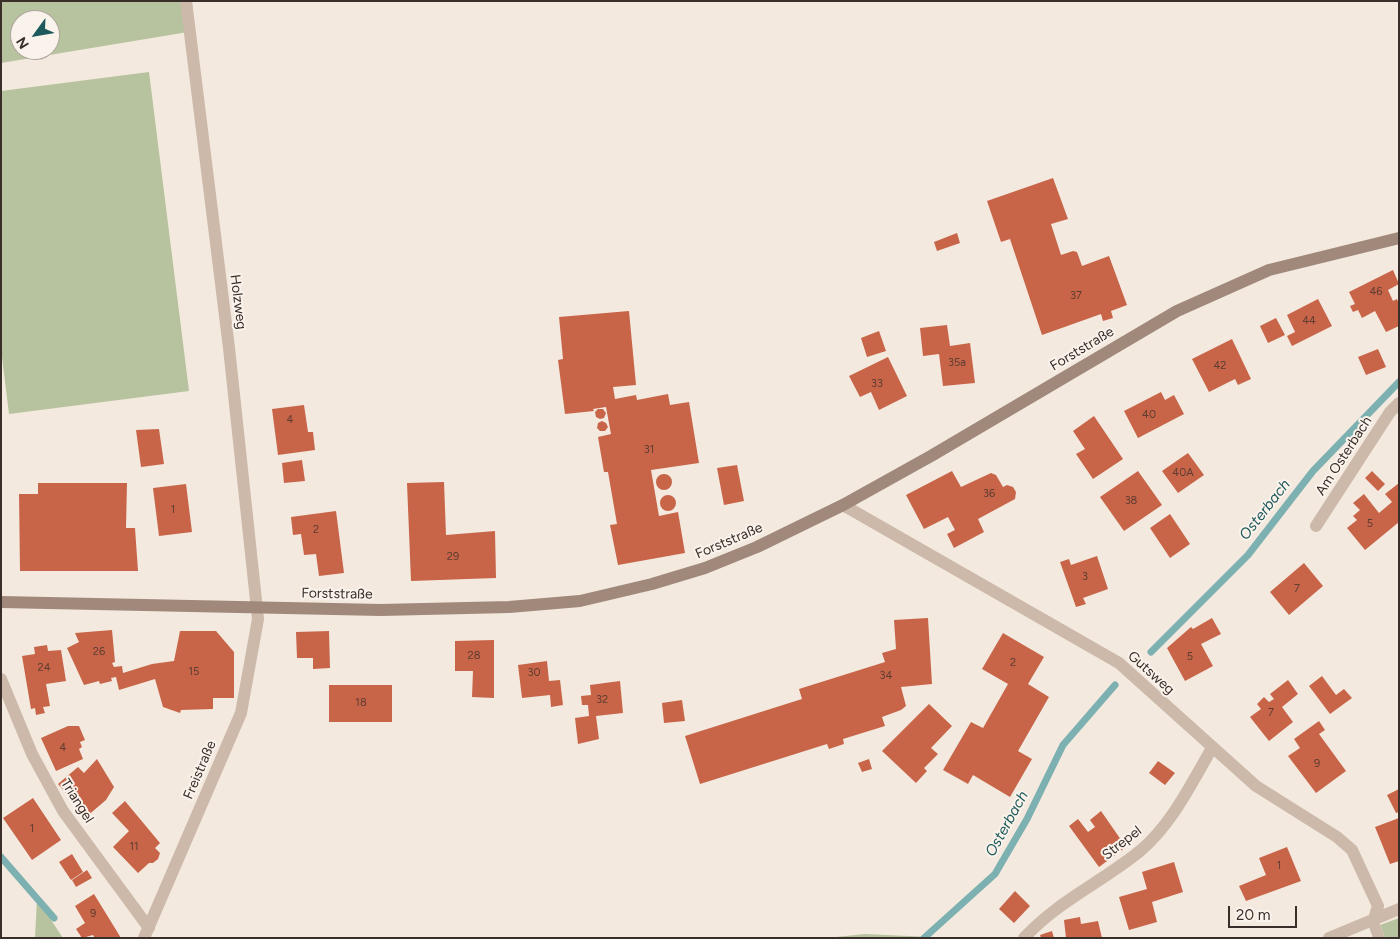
<!DOCTYPE html>
<meta charset="utf-8">
<style>
body{margin:0}
#map{position:relative;width:1400px;height:939px;overflow:hidden;background:#f3e9df;font-family:Figtree,sans-serif}
canvas{display:block}
.frame{position:absolute;inset:0;border:2px solid #392e2a;pointer-events:none}
.north{position:absolute;left:10px;top:10px;width:50px;height:50px;box-sizing:border-box;background:#faf3eb;border:1px solid #ada49e;border-radius:50%;rotate:238deg;font-size:14px;font-weight:700;line-height:20px;text-align:center;color:#392e2a}
.north::after{content:'';display:block;margin:auto;width:18px;height:22px;background:#1e595c;clip-path:polygon(50% 0,100% 100%,50% 72%,0 100%)}
.scale{position:absolute;left:1228px;top:906px;width:69px;height:22px;box-sizing:border-box;border:2px solid #392e2a;border-top:0;padding-left:6px;font-size:15px;line-height:18px;white-space:nowrap;color:#392e2a;-webkit-text-stroke:4px #faf3eb;paint-order:stroke}
</style>
<div id="map">
<canvas width="1400" height="939"></canvas>
<div class="frame"></div>
<div class="north">N</div>
<div class="scale">20 m</div>
</div>
<script>
const ctx = document.querySelector('canvas').getContext('2d');
ctx.lineJoin = 'round';
function fillPath(path, color) { ctx.fillStyle = color; ctx.fill(path, 'evenodd'); }
function strokePath(path, color, width, dash) { ctx.strokeStyle = color; ctx.lineWidth = width; ctx.lineCap = dash ? 'butt' : 'round'; ctx.setLineDash(dash || []); ctx.stroke(path); }
function label(font, color, halo, rows, align = 'center') {
  ctx.font = font + ' Figtree,sans-serif'; ctx.lineWidth = 4; ctx.setLineDash([]); ctx.textBaseline = 'middle'; ctx.strokeStyle = halo; ctx.fillStyle = color; for (const [text, x, y, turn = 0] of rows) {
    ctx.save(); ctx.translate(x, y); ctx.rotate((+turn || 0) * Math.PI / 180); ctx.textAlign = isNaN(turn) ? turn : align; if (halo) ctx.strokeText(text, 0, 0); ctx.fillText(text, 0, 0); ctx.restore();
  }
}
fillPath(new Path2D(`
 M1,1H192L194,31L1,63ZM20,20H50V50H20Z
 M149,72L189,391L9,414L1,349V91Z
 M37,899L63,938H35Z
 M1399,918V938H1385L1380,925Z
 M865,934L930,937L826,938Z`), '#b7c39e');
strokePath(new Path2D(`
 M1151,652L1248,555L1313,471L1399,382
 M1,857L54,918
 M924,938L995,874L1027,819L1063,745L1115,685`), '#7db0b1', 7);
fillPath(new Path2D(`
 M1053,178L1068,219L1051,224L1061,255L1073,251L1077,252L1082,266L1109,256L1127,305L1111,311L1113,318L1103,321L1101,314L1042,335L1010,239L1001,242L987,201Z
 M957,233L960,243L937,251L934,242Z
 M1393,270L1399,284L1388,290L1393,301L1397,299L1399,304V326L1386,332L1375,311L1362,318L1358,310L1353,312L1350,306L1355,304L1349,292Z
 M1318,299L1332,326L1292,346L1287,336L1295,332L1287,315Z
 M629,311L636,385L613,387L615,399L636,395L637,400L668,394L670,405L689,402L699,463L651,470L659,516L678,512L685,553L618,565L610,525L617,524L608,472H604L598,437L611,434L606,407L593,409L594,411L565,414L558,360L563,359L559,317Z
 M1276,318L1285,335L1268,343L1260,326Z
 M947,325L950,346L970,343L975,383L943,386L939,354L923,356L920,328Z
 M879,331L886,351L867,357L861,338Z
 M1232,339L1251,379L1238,385L1235,379L1209,392L1192,359Z
 M1378,349L1386,367L1366,375L1358,357Z
 M888,357L907,396L879,410L871,392L860,397L849,376Z
 M1161,392L1165,400L1174,395L1184,414L1138,438L1124,411Z
 M304,405L308,432H313L315,450L278,455L272,409Z
 M598,409H603L606,413L604,418L600,419L596,417L595,412Z
 M1094,416L1123,459L1093,479L1076,454L1085,449L1073,431Z
 M602,421L606,423L608,427L605,431H600L597,428L598,423Z
 M159,429L164,464L141,467L136,430Z
 M1188,453L1204,475L1178,493L1162,471Z
 M302,460L305,481L284,483L282,463Z
 M737,465L744,501L724,505L717,468Z
 M952,471L961,487L991,473L996,475L1003,487L1007,485L1013,487L1016,492L1015,499L978,519L984,532L954,548L947,534L955,530L948,517L924,529L906,495Z
 M1138,471L1162,505L1124,531L1100,497Z
 M1372,471L1385,484L1378,491L1365,478Z
 M656 482a8 8 0 1 1 16 0a8 8 0 1 1-16 0Z
 M444,482L446,535L495,531L496,578L411,581L407,483Z
 M38,483H127L126,528H135L138,571H20L19,494H38Z
 M1399,483V522L1365,550L1347,528L1357,520L1353,516L1360,510L1353,503L1364,494L1379,513L1392,502L1385,494Z
 M186,484L192,532L159,536L153,488Z
 M660 503a8 8 0 1 1 16 0a8 8 0 1 1-16 0Z
 M336,511L344,573L319,576L316,554L304,555L301,534L293,535L291,517Z
 M1170,514L1190,544L1170,558L1150,528Z
 M1097,556L1108,589L1083,598L1086,604L1076,607L1060,562L1069,559L1071,565Z
 M1304,563L1323,586L1289,615L1270,592Z
 M928,618L932,684L901,687L906,706L901,710L882,717L885,726L843,739L844,744L829,749L827,744L700,784L685,736L802,699L799,689L885,662L882,653L896,649L894,620Z
 M1212,618L1221,634L1201,644L1213,666L1185,681L1167,648L1191,627L1193,629Z
 M112,630L115,662L112,663L114,667L122,666L123,673L152,664L174,661L180,631H216L234,652V698H213V709L181,710L180,713L163,707L155,679L119,690L116,677L111,678L112,681L100,684L99,681L84,685L67,648L79,642L75,633Z
 M329,631L330,668L313,669V658H297L296,632Z
 M1003,633L1044,657L1028,684L1049,697L1018,751L1032,759L1010,797L973,775L968,784L943,770L971,722L983,728L1008,684L982,669Z
 M494,640V698L472,697L473,671H455V641Z
 M47,645L48,651L61,650L66,681L46,684L50,706L43,707L45,713L36,715L35,708L31,709L22,656L35,654L34,647Z
 M547,661L549,681L560,680L563,705L551,707L550,695L522,698L518,665Z
 M1322,676L1336,695L1344,689L1352,698L1330,714L1309,686Z
 M1288,680L1298,694L1282,707L1293,722L1269,741L1250,717L1261,709L1257,704L1264,697L1269,702L1274,699L1270,694Z
 M620,681L623,713L596,716L599,739L578,744L575,718L589,716L588,705H582L581,696L591,695L590,685Z
 M329,685H392V722H329Z
 M682,700L685,721L664,723L662,703Z
 M929,704L952,726L931,748L938,754L924,768L927,771L916,783L882,751Z
 M1319,721L1325,730L1319,734L1346,771L1316,793L1288,756L1300,748L1294,739Z
 M68,726H79L85,740L80,742L82,747L79,749L83,759L56,771L41,738Z
 M97,759L114,787L106,800L86,817L58,784L78,767L84,773Z
 M869,759L872,769L862,772L858,763Z
 M1158,761L1175,773L1165,785L1149,773Z
 M1399,789V812L1396,813L1387,795Z
 M33,798L61,840L32,860L3,818Z
 M125,801L160,843L155,848L160,853L158,859L153,863H149L138,873L113,847L129,831L112,813Z
 M1101,811L1126,847L1099,867L1069,826L1078,819L1088,832L1095,827L1090,820Z
 M1399,818V861L1390,864L1375,827Z
 M1287,847L1301,881L1246,901L1239,886L1266,875L1259,858Z
 M72,854L83,872L71,880L59,862Z
 M1174,862L1183,892L1152,902L1157,922L1129,930L1119,897L1147,889L1142,872Z
 M87,870L92,878L76,887L72,880Z
 M1015,891L1030,906L1014,923L999,909Z
 M94,894L121,938H95L93,935L82,938L76,929L85,923L75,906Z
 M1080,917L1081,924L1098,921L1102,938H1066L1064,920Z
 M1052,931L1054,938H1041L1040,935Z`), '#c86548');
strokePath(new Path2D(`
 M1373,922L1379,938`), '#ccb9aa', 11);
strokePath(new Path2D(`
 M843,505L1119,663L1256,786L1337,837L1352,850L1378,906L1373,922
 M1316,526L1390,412L1399,403
 M1,679L32,754L63,811L149,928
 M144,938L241,713L258,619L229,348L186,1
 M1024,938C1058,901 1102,882 1140,851C1172,824 1191,784 1212,748
 M1329,938L1399,909`), '#ccb9aa', 12);
strokePath(new Path2D(`
 M1,602L381,610L509,607L580,601L652,584L705,568L757,547L843,505L931,456L1177,311L1269,270L1399,238`), '#a0887b', 12);
label('11px', '#5d3c32', null, [
 ["46",1376,292],
 ["37",1076,296],
 ["44",1309,321],
 ["35a",957,363],
 ["42",1220,366],
 ["33",877,384],
 ["40",1149,415],
 ["4",290,420],
 ["31",649,450],
 ["40A",1183,473],
 ["36",989,494],
 ["38",1131,501],
 ["1",173,510],
 ["5",1370,524],
 ["2",316,530],
 ["29",453,557],
 ["3",1085,577],
 ["7",1297,589],
 ["26",99,652],
 ["28",474,656],
 ["5",1190,657],
 ["2",1013,663],
 ["24",44,668],
 ["15",194,672],
 ["30",534,673],
 ["34",886,676],
 ["32",602,700],
 ["18",361,703],
 ["7",1271,713],
 ["4",63,748],
 ["9",1317,764],
 ["1",32,829],
 ["11",134,847],
 ["1",1279,866],
 ["9",93,914]
]);
label('14px', '#392e2a', '#faf3eb', [
 ["Holzweg",238,302,83],
 ["Forststraße",1082,349,-31],
 ["Am Osterbach",1344,456,-57],
 ["Forststraße",729,541,-23],
 ["Forststraße",337,594,1],
 ["Gutsweg",1151,673,42],
 ["Freistraße",200,770,-67],
 ["Triangel",77,801,58],
 ["Strepel",1122,843,-38]
]);
label('italic 15px', '#1e595c', '#faf3eb', [
 ["Osterbach",1265,510,-52],
 ["Osterbach",1007,824,-61]
]);
</script>
